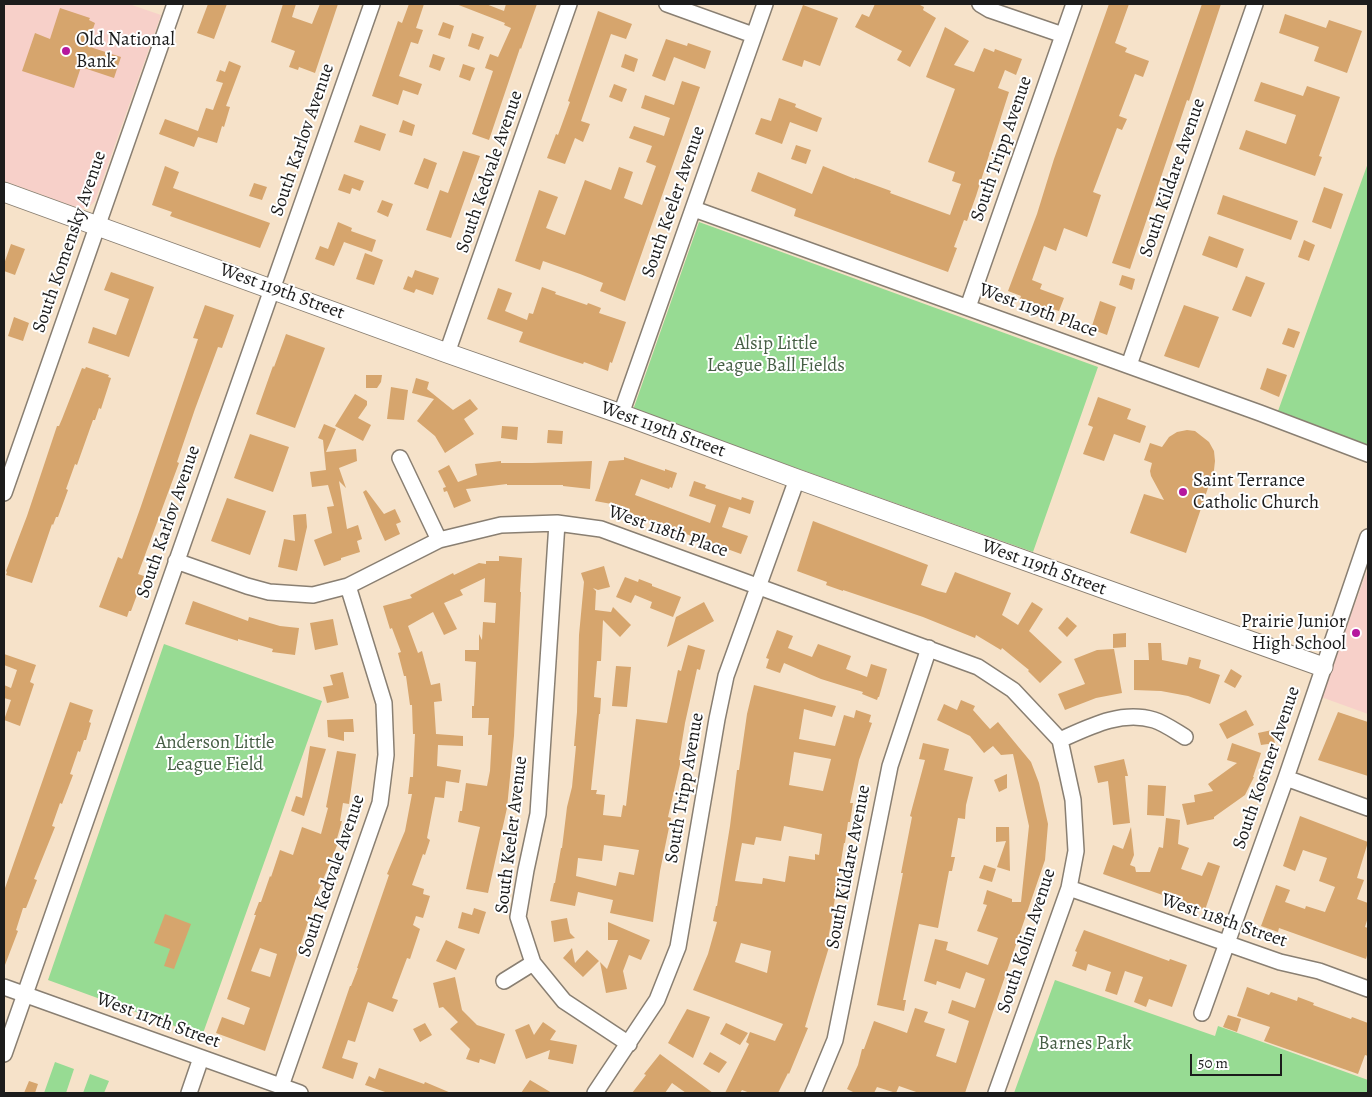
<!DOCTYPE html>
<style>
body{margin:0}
#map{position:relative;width:1372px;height:1097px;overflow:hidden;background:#f6e2c9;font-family:Alegreya,serif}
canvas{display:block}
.frame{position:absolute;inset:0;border:5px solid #1c1c1c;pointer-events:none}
.scale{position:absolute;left:1190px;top:1054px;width:92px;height:22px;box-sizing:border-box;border:2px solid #1c1c1c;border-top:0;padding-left:6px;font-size:15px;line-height:18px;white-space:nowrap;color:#1c1c1c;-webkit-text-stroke:4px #fff;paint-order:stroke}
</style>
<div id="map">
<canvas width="1372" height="1097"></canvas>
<div class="frame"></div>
<div class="scale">50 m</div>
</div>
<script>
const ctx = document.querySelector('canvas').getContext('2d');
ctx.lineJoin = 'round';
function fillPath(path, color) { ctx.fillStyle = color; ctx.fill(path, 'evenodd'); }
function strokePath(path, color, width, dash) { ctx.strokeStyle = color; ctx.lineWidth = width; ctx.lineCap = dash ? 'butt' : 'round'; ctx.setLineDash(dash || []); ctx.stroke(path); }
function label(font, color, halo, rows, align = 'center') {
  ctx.font = font + ' Alegreya,serif'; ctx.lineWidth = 4; ctx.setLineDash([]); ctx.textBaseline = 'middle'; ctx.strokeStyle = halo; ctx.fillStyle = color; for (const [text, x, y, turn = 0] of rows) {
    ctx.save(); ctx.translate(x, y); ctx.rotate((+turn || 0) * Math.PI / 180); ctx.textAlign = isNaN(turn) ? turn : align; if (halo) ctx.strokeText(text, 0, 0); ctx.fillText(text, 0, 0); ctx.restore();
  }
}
fillPath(new Path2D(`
 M4,4H129L161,15L95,201L89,207L81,209L4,181Z
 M1368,568V714L1321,697Z`), '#f7d0c9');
fillPath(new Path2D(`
 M1368,163V445L1278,411Z
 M699,222L1098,367L1033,552L633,410Z
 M164,644L322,701L202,1036L48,980Z
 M1055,980L1215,1036L1218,1026L1368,1080V1093H1014Z
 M55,1062L74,1069L66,1093H44Z
 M90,1074L109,1081L104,1093H83Z`), '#97db93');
fillPath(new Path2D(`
 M208,4H227L214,39L197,33Z
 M283,4H296L292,17L312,24L320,4H338L315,73L299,67L298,70L289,67L295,51L271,42Z
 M409,4H424L416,28L423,30L418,44L411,42L399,76L422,84L418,95L403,90L398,105L372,96L398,21L402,23Z
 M456,4H486L504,11L506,4H537L521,49L520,48L489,140L472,134L493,71L485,68L490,54L498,57L511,28L504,25L505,23Z
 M875,4H918L924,7L923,10L936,18L910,67L897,60L902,51L855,27L862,14L869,17Z
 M1109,4H1129L1115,43L1127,48L1125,52L1149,61L1143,77L1135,74L1119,116L1127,119L1122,130L1117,128L1093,192L1101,195L1087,237L1064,228L1056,251L1044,246L1032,280L1042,284L1040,289L1064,298L1059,311L1020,299L1021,296L1008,291L1037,214L1054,159Z
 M1202,4H1221L1189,101L1187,100L1130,269L1112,263Z
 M803,5L838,18L820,66L804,60L802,67L782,60Z
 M60,8L90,18L89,20L95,23L87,46L121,57L114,78L81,67L74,88L22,71L35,33L50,39Z
 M598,11L632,24L626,39L611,34L581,121L590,124L583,142L575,138L565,164L547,158L556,134L558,135L570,102L568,101Z
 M1285,14L1326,28L1329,20L1362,31L1347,73L1314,61L1319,47L1279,33Z
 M443,22L454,26L450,39L438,35Z
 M945,27L969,41L954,65L974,72L984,48L994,52L995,49L1022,59L1016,75L1005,70L998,88L1009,92L976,196L967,221L964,220L954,247L957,248L948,272L794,216L796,209L751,191L758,172L812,194L823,166L855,179V178L891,191L890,193L950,215L961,184L952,181L955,172L928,162L955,89L926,77Z
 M472,33L484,37L479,50L468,46Z
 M666,39L687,46L688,43L711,51L705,69L674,57L665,81L652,76Z
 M433,54L445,58L440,71L429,67Z
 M625,54L638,59L634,72L621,67Z
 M229,61L241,66L226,106L230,107L224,127L222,126L217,143L198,137L194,147L159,134L165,119L198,131L206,108L213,110L223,83L216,81L220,70L225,72Z
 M463,64L475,68L470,81L459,77Z
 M682,81L700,87L625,301L600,291L603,283L580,274L543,261L540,270L515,261L539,190L558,197L546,228L565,235L585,180L611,190L619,167L633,172L624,198L642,205L656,166L646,162L652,146L629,138L634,126L664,136L670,118L641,108L645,95L674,105Z
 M1261,82L1303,96L1307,86L1340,97L1319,156L1322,157L1315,176L1239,149L1246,130L1286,144L1296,115L1254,101Z
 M614,84L627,89L622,102L609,97Z
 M779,98L796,104L795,107L822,118L817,132L790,122L782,144L755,134L761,118L771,121Z
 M403,120L415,125L412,136L399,132Z
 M360,125L386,134L380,151L354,142Z
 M796,145L811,150L806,164L791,159Z
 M463,151L480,156L451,238L426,230L440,190L448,193Z
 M424,158L437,163L428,189L414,184Z
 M165,166L179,172L173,188L270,223L260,248L170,216L172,212L152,205Z
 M344,174L364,181L360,191L352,188L350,194L338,190Z
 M254,183L267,187L262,200L249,196Z
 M1324,187L1343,194L1331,229L1312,222Z
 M1223,195L1298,221L1291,240L1217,214Z
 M382,200L393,204L388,217L377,212Z
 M338,222L352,228L351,231L376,240L372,252L344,242L334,266L315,259L320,246L328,249Z
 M1209,236L1244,249L1237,268L1202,255Z
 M1304,240L1315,245L1309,261L1298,257Z
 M11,244L25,249L15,275L4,271V264Z
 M365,253L383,260L374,285L356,279Z
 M415,270L439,278L433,295L416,289L414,293L403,289L408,276L412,278Z
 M111,272L154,287L129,357L88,343L93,327L116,335L129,299L104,290Z
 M1122,275L1135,279L1132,290L1119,285Z
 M1246,276L1265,283L1251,317L1232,310Z
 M542,287L556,292L555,294L587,305L588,303L601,308L599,313L626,322L612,363L610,362L608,371L584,362L583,364L559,356L519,342L523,332L487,319L498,288L512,293L505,311L527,320L529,313L533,314Z
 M1100,301L1116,307L1107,335L1091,329Z
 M205,305L234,315L222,348L218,347L195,409L177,462L179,463L138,574L144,576L131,611H129L127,617L99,607L118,557L122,559L140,509L198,339L193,338Z
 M1184,305L1219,317L1199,368L1164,356Z
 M14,317L29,323L23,341L8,336Z
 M1288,328L1300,332L1294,348L1282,344Z
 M286,334L325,348L295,428L256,414L273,366L274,367Z
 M86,367L109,375L108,377L111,378L101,409L99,408L95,420H93L77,465L75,464L66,489L68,490L58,517H56L53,525L52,524L32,583L6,575L7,572L6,571L27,516L57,426H59L62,419L82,368L85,369Z
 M1267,368L1287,375L1279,397L1260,389Z
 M366,375H382L381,382L377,388H366Z
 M416,378L429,382L427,389L453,410L470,399L478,409L464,419L474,434L445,453L435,436L417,421L434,399L412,393Z
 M391,387L408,390L404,420L387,419Z
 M355,394L367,401V405L358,418L371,425L363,441L335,426Z
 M1098,397L1131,409L1127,419L1146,426L1140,443L1114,434L1104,461L1083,454L1093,427L1088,425Z
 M324,424L336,429L326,452L356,449L357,461L339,468L346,488L339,481L347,529L358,525L362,539L357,541L360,552L341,558V560L324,566L314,540L332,533L327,507L334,506L328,485L312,487L310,472L326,470L323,440L318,438Z
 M502,426L518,427L517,440L501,438Z
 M548,430L563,431L562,444L547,443Z
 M1187,430L1195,431L1209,442L1214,451L1215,461L1214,470L1186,553L1130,533L1144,494L1164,500L1151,476L1150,471L1152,463L1144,460L1150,443L1162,447L1169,437L1177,432Z
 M250,434L289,447L273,492L234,478Z
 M624,457L665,471V469L677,473L672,488L670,487L669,489L641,479L635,495L710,523L716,505L689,496L694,481L706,485L705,488L741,500L742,497L754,501L750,514L729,507L722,527L748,536L741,554L642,518L616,507L617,505L595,501L609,461L624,460Z
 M501,461V463H532L592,461L590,489L563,486V485H507V484L466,489L471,501L454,508L447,491L444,492L443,488L446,487L438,471L449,465L458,482L477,475L475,464Z
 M366,490L384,514L395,509L401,522L396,524L400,534L385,541L363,492Z
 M227,498L266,511L250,555L211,541Z
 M306,514L307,527L297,571L278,567L284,539L295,541L293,515Z
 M813,521L928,565L921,585L938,591L946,593L955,572L1011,593L1002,615L1018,625L1032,602L1043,609L1029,631L1062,662L1040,683L1028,671L1029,670L1002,648L1001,650L976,635L975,638L923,617L843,590V591L826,585L827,582L797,571Z
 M499,556L522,558L520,592H521L514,736L507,808L488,893L466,889L480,827L458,822L460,811H462L466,783L487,786L490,771L492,735H488L489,718H472V706H474L476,662L465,661V650H479V634L482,640L483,622L495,623L496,603L484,602L485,578L460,590L463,595L444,603L457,629L444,635L433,612L408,626L418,653L422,651L431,685L440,683L442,701L434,702L436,734L463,736V746L438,745L437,766L461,770L459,783L446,781L444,798L435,797L427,838L430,840L425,855L423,854L412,885L424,889L423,894L430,896L423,918L416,916L413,925L420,929L410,959L407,958L392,998L398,1000L393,1012L368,1002L355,1042L348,1040L342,1058L358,1063L353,1079L322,1068L350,986H351L358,968H357L389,875L387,874L405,831L412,794H408L410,777H413L415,734H413L412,705H410L406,676H404L398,653L401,652L392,628L390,629L383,606L412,598L410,595L453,573L454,575L479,563L486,564V561H499Z
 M604,566L610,587L598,590L593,588L596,591L595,610L611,612L613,607L631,625L620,637L603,620L601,661H597L594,697L601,698L600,714H599L591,790H597L596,794L605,795L603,815L621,817L623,805L626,806L636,719L667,723L678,670L681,671L688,645L705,650L700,670L697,669L685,723L679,760H681L668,817L671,818L660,871L653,922L610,913L613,900L578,892L575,906L550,901L554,883H555L561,848H562L567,807L572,787L576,746H574L577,712L579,635L584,582L581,573ZM604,845L639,850L634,875L619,872L616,886L576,876L578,858L602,861Z
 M625,577L638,582L639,579L652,584V586L681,597L673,617L650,608L652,602L635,595L631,603L616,597Z
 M193,601L248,621L249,617L280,626L299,628L295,655L272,652L273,649L238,639V641L185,624Z
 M704,602L714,621L667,647L676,617Z
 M1067,617L1077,626L1067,637L1058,628Z
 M333,619L338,645L315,650L310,623Z
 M777,630L793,636L788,648L812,657L818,644L851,656L846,669L867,677L871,664L887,669L879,697H878L877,700L862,694L863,692L821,679L784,663L780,673L766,668L769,659L766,658Z
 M1126,633V647L1113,648V634Z
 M1148,643H1161L1162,660L1187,665L1189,657L1201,660L1199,668L1220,675L1210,704L1188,696L1161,691L1134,690V660H1149Z
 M1114,649L1122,693L1096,698L1065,710L1058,694L1085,684L1074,659L1097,650Z
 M4,654L36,665L30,682L34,684L20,726L4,720L11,700L4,698V685L11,688L17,670L4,665Z
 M616,666L631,667L627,707L612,706Z
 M1231,669L1242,676L1235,688L1224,682Z
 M343,672L349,698L327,703L323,687L333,685L330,675Z
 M754,685L836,706L832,717L804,709L799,739L835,746L844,715L854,718L856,710L871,715L869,722L872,723L859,760L850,803H853L850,822H848L845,843H844L827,947H829L805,1027L808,1028L789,1074L788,1073L778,1093H750L742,1090L740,1093H725L749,1044L746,1042L750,1032L775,1041L783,1024L693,990L708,954L717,922L713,921L716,906H717L730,826L737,770H739L747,714ZM794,752L831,759L823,791L789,785ZM784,826L822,834L819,855L815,854V860L789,856L785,882L763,878L762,884L735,881L742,843L754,845L756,837L781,841ZM741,943L771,951L767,973L735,962Z
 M961,700L975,706L973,710L990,729L998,722L1031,762L1039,783L1048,824L1045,860L965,1093H919L899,1086L896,1093L877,1087L874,1093H855L847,1089L858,1065L862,1049H864L874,1021L907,1033L915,1008L928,1012L924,1022L945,1029L936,1056L956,1063L969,1021L948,1013L952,1000L975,1008L985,979L966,972L960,989L937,981L936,985L924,981L935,939L948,942L946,950L988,965L998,938L977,931L987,905L983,904L987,890L1012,899V902H1021L1029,826L1013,754L1001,755L993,746L984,753L970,736L937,720L944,704L957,710Z
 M70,702L93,710L89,722L91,723L86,740H84L80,752L78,751L70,774L73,775L62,804L60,803L52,826L55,827L34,879L37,880L26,908H23L16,930L18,931L5,965H4V891Z
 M1246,710L1254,725L1227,739L1219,724Z
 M1338,712L1368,722V776L1318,760Z
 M353,719L354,732H344V741L328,737L327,720Z
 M1272,730L1275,743L1261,745L1258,733Z
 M923,743L949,749L944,770L973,777L966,805L965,819L958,818L951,857H955L952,871H949L938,928L919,924L903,1000H906L904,1011L877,1005L903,873H901L912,817L910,816L925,760L919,759Z
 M1232,743L1261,753L1253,777H1254L1245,795L1214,817V819L1187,825L1182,804L1195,802L1194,795L1213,791L1208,784L1237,763L1227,760Z
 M310,746L326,749L304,816L291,811L296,796L302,798Z
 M337,751L356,754L349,804L343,803L340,821H342L336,842L338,843L318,892L265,1051L216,1033L222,1017L244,1025L250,1008L227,999L256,915H254L259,902H261L270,876L271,877L280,850L293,855L302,827L321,834L328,808L326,807ZM260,948L277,954L270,977L251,971Z
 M1124,759L1128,776H1125L1130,823L1113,825L1108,781L1098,783L1094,766Z
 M1007,774V788L999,792L994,780Z
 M1148,785L1166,786L1164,816L1147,815Z
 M1300,816L1368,842L1357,878L1364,880L1357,899L1368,903V917L1365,927L1368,928V952L1366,959L1279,928L1278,932L1261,926L1276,885L1290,890L1285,902L1305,909L1306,906L1325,912L1335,887L1319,881L1327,858L1303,850L1295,871L1283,866Z
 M1166,818L1180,820L1178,844L1189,848L1181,869L1202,876L1208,862L1220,866L1205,910L1103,874L1113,845L1123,849L1131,827L1134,855L1130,865L1135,867L1136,872H1150L1159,847L1163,848Z
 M996,827H1009L1010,871L997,867L1006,841L996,842Z
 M984,865L996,869L992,882L979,878Z
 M474,908L486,912L479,934L458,928L462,912L472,915Z
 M165,914L191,924L174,969L164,966L170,949L154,943Z
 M567,918L570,933L575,938L554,942L551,921Z
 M608,922L650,940L641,960L629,955L623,971L627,989L606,993L600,962L607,969L618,940H608Z
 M1084,930L1169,961L1170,959L1187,965L1172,1007L1149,999L1146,1007L1134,1002L1143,977L1125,971L1117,995L1105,991L1111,972L1088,964L1086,971L1072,966L1077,952L1075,951Z
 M446,940L465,949L456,970L436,961Z
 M572,948L575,963L587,950L599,961L583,977L563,958Z
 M455,977L462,1010L477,1025L505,1034L495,1064L480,1059L479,1063L466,1059L470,1049L450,1029L458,1022L443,1007L439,1008L433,983Z
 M1247,987L1269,995L1271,992L1297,1001L1298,997L1314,1003L1313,1005L1351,1019L1352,1017L1368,1023V1056L1365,1055L1358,1074L1264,1041L1270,1027L1237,1016Z
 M687,1009L710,1017L693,1058L668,1043Z
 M1228,1015L1241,1019L1237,1032L1223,1027Z
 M543,1022L556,1031L550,1040L577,1045L573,1064L548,1059L550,1050L526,1059L515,1030L529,1024L534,1035Z
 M425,1023L432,1035L420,1042L413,1029Z
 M726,1023L748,1033L740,1045L720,1034Z
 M710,1052L727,1062L719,1073L703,1064Z
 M660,1054L713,1093H686L672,1083L665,1093H632L646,1075L644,1074Z
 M379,1068L424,1084L425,1082L451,1093H388L365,1085L369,1076L375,1079Z
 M530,1080L552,1093H521Z
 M29,1081L38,1084L35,1093H24Z`), '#d6a56d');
const minor = new Path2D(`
 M667,4L753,35
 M980,4L990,10L1063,35
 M694,209L1260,413L1368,454
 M968,307L1074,4
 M447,353L569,4
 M1129,365L1255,4
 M621,414L765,4
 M400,458L439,540
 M4,493L175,4
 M557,523L538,814L526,870L518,917L533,963L564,1001L629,1044
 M176,561L247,586L269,592L313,595L348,586L439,540L501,525L557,523L601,529L978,667L1013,690L1060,740
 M1060,740C1089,727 1121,710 1154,720C1164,723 1175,731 1185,737
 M1286,778L1368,808
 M1069,888L1280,962L1319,971L1368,989
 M504,981L533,963
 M4,987L300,1093
 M1202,1013L1286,778L1368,537
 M4,1054L372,4
 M281,1086L380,803L386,755L384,703L348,586
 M189,1093L201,1058
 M595,1093L657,1000L678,947L717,719L726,676L797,479
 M813,1093L835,1040L890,766L929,648
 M996,1093L1069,888L1076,851L1073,800L1060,740`);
const tertiary = new Path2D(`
 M4,192L447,353L621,414L797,479L1323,667`);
strokePath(minor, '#897f72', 18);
strokePath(tertiary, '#897f72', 21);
strokePath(minor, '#fff', 15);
strokePath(tertiary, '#fff', 19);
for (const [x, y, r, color] of [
 [66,51,5,"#b5179e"],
 [1183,492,5,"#b5179e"],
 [1356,633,5,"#b5179e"]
]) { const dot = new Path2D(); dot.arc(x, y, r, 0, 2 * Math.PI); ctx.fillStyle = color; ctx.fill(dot); strokePath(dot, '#fff', 2); }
label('19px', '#1c1c1c', '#fff', [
 ["Old National",76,40],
 ["Bank",76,62],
 ["Saint Terrance",1193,481],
 ["Catholic Church",1193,503],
 ["Prairie Junior",1346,622,"right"],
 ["High School",1346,644,"right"]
], 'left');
label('19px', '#1c1c1c', '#fff', [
 ["South Karlov Avenue",303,140,-71],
 ["South Tripp Avenue",1002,149,-71],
 ["South Kedvale Avenue",490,172,-71],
 ["South Kildare Avenue",1173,178,-71],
 ["South Keeler Avenue",674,202,-71],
 ["South Komensky Avenue",70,242,-71],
 ["West 119th Street",282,292,20],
 ["West 119th Place",1038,311,20],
 ["West 119th Street",663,430,20],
 ["South Karlov Avenue",169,522,-71],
 ["West 118th Place",668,532,19],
 ["West 119th Street",1044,568,20],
 ["South Kostner Avenue",1267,768,-71],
 ["South Tripp Avenue",685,788,-80],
 ["South Keeler Avenue",512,835,-83],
 ["South Kildare Avenue",849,867,-79],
 ["South Kedvale Avenue",332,876,-71],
 ["West 118th Street",1224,921,19],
 ["South Kolin Avenue",1027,941,-72],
 ["West 117th Street",158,1021,20]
]);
label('19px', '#475f46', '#fff', [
 ["Alsip Little",776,344],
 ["League Ball Fields",776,366],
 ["Anderson Little",215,743],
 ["League Field",215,765],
 ["Barnes Park",1085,1044]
]);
</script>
